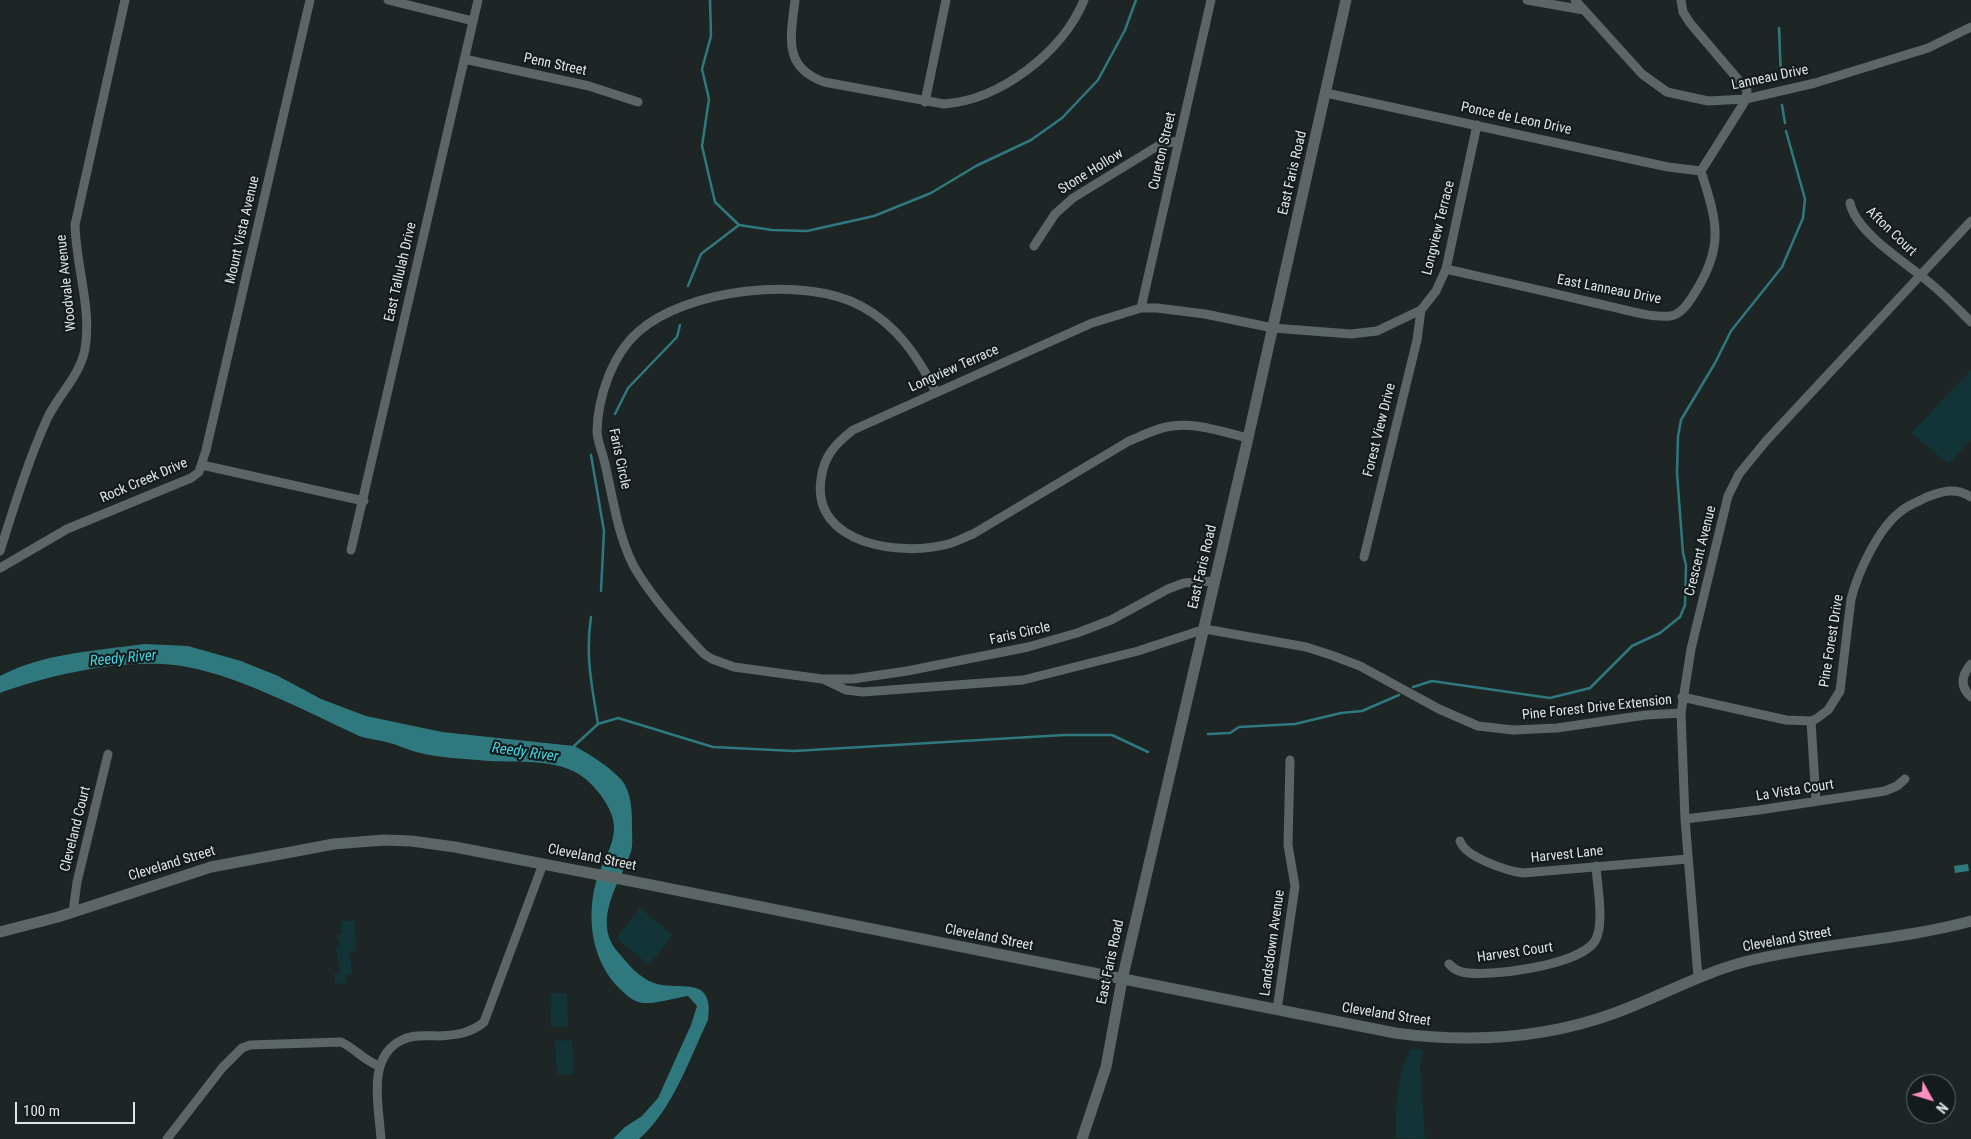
<!DOCTYPE html>
<style>
body{margin:0}
#map{position:relative;width:1971px;height:1139px;overflow:hidden;background:#1d2525;font-family:"Roboto Condensed",sans-serif}
canvas{display:block}
.north{position:absolute;left:1906px;top:1074px;width:50px;height:50px;box-sizing:border-box;background:#141b1c;border:1px solid #656b6c;border-radius:50%;rotate:129deg;font-size:14px;font-weight:700;line-height:20px;text-align:center;color:#dfe4e4}
.north::after{content:'';display:block;margin:auto;width:18px;height:22px;background:#fd8ec0;clip-path:polygon(50% 0,100% 100%,50% 72%,0 100%)}
.scale{position:absolute;left:15px;top:1102px;width:120px;height:22px;box-sizing:border-box;border:2px solid #dfe4e4;border-top:0;padding-left:6px;font-size:15px;line-height:18px;white-space:nowrap;color:#dfe4e4;-webkit-text-stroke:4px #141b1c;paint-order:stroke}
</style>
<div id="map">
<canvas width="1971" height="1139"></canvas>
<div class="north">N</div>
<div class="scale">100 m</div>
</div>
<script>
const ctx = document.querySelector('canvas').getContext('2d');
ctx.lineJoin = 'round';
function fillPath(path, color) { ctx.fillStyle = color; ctx.fill(path, 'evenodd'); }
function strokePath(path, color, width, dash) { ctx.strokeStyle = color; ctx.lineWidth = width; ctx.lineCap = dash ? 'butt' : 'round'; ctx.setLineDash(dash || []); ctx.stroke(path); }
function label(font, color, halo, rows, align = 'center') {
  ctx.font = font + ' "Roboto Condensed",sans-serif'; ctx.lineWidth = 4.5; ctx.setLineDash([]); ctx.textBaseline = 'middle'; ctx.strokeStyle = halo; ctx.fillStyle = color; for (const [text, x, y, turn = 0] of rows) {
    ctx.save(); ctx.translate(x, y); ctx.rotate((+turn || 0) * Math.PI / 180); ctx.textAlign = isNaN(turn) ? turn : align; if (halo) ctx.strokeText(text, 0, 0); ctx.fillText(text, 0, 0); ctx.restore();
  }
}
fillPath(new Path2D(`
 M1971,370V440L1949,464L1911,433Z
 M640,908L673,935L649,965L616,938Z
 M342,921H355L356,951H350L352,975H346V983L335,984L334,974L340,973L336,947H340V941H337V935L342,934Z
 M550,993H567L568,1027H551Z
 M572,1040L574,1074L557,1075L555,1041Z
 M1410,1049L1423,1050L1420,1065L1425,1139L1396,1138C1395,1108 1397,1077 1410,1049Z`), '#133437');
fillPath(new Path2D(`
 M144,644L188,646L241,661L278,676L321,699L366,716L442,732L574,746C588,753 617,771 625,785C632,798 632,814 632,829C632,836 633,845 631,852C620,882 592,920 617,951C627,963 639,978 654,983C678,992 715,973 708,1020C689,1060 673,1109 639,1139H613L625,1127L642,1116L658,1098L691,1025L697,1006L688,996C674,998 657,1004 643,1003C635,1003 625,994 620,989C592,962 586,919 596,882C601,864 615,845 614,826C613,810 601,794 590,783C565,757 522,763 489,761C466,759 439,758 416,752C406,749 396,744 386,742C376,739 364,739 355,734C303,710 232,672 175,665C122,659 50,674 0,693V676C44,653 95,651 144,644Z
 M1968,864L1969,871L1955,873L1954,866Z`), '#2f797e');
strokePath(new Path2D(`
 M710,0L711,36L702,69L709,99L702,146L715,202L739,225
 M1779,28L1781,78
 M1782,105L1785,123
 M688,286L701,254L739,225L772,230L807,231L874,216L931,193L976,166L1031,140L1062,118L1098,80L1125,30L1136,0
 M615,414L628,388L677,337L680,325
 M591,455L604,531L601,591
 M591,617C585,656 592,686 598,724
 M1413,687L1432,681L1550,698L1590,688L1632,646L1660,633L1680,617L1685,605L1686,565L1683,553L1677,473L1678,436L1681,420L1715,363L1731,331L1782,267L1803,218L1805,199L1786,131
 M1208,734L1230,733L1239,727L1295,724L1341,713L1362,711L1399,695
 M574,746L598,724L618,718L713,747L794,751L1064,735H1112L1148,752`), '#2f797e', 2.5);
strokePath(new Path2D(`
 M388,0L473,21
 M795,0C791,36 782,67 824,82L944,104C1000,100 1063,52 1084,0
 M1527,0L1584,10
 M1575,0L1642,74L1667,92L1708,101L1746,99L1815,83L1928,48L1971,27
 M464,59L589,86L638,102
 M1326,93L1668,167L1701,171
 M925,102L946,0
 M1850,203C1856,232 1903,261 1925,279C1942,292 1956,307 1971,322
 M1034,246L1055,214L1073,198L1161,144L1179,141
 M1446,269C1495,280 1545,291 1595,303C1616,307 1648,318 1670,316C1681,315 1689,302 1694,294C1725,246 1717,222 1701,171L1742,106L1746,99L1747,90L1690,23L1683,12L1681,0
 M1141,308L1211,0
 M936,392C918,357 897,325 861,306C805,275 685,289 638,332C612,355 598,397 597,431C597,441 603,453 605,464C613,498 619,545 639,575C657,603 681,630 704,654L712,659L734,667L822,679H853L907,671L1028,647L1077,633L1111,620L1168,589L1184,583L1214,581
 M1248,438C1222,432 1193,421 1166,427C1153,430 1141,436 1129,441L973,534C965,537 956,542 948,544C902,557 811,545 821,479C824,456 835,444 853,430L1092,323L1141,308H1157L1205,314L1273,328L1351,334L1377,331L1421,310L1436,291L1446,269L1477,125
 M202,465L364,501
 M351,550L478,0
 M0,551C14,507 28,461 47,419C58,395 80,376 85,349C92,309 76,266 75,225L125,0
 M1364,557L1417,340L1421,310
 M0,568L67,529L191,478L199,472L206,450L310,0
 M1971,664C1961,676 1960,687 1971,697
 M825,680L846,690L863,692L1023,680L1138,651L1205,629L1306,647L1331,655L1360,666L1439,709L1478,726L1513,730L1557,728L1646,715L1681,713
 M1682,697L1786,720L1811,721L1816,719L1828,710L1840,691L1851,599C1858,572 1878,529 1900,512C1907,505 1918,502 1927,497C1942,491 1956,487 1971,497
 M1811,721L1816,801
 M1685,819L1759,810L1885,791L1897,786L1905,779
 M1460,841C1465,857 1507,871 1523,873L1688,859
 M73,912L77,882L108,754
 M1449,964C1453,968 1456,971 1462,972C1488,978 1580,965 1595,941C1605,924 1597,885 1596,866
 M1698,977L1685,819L1681,713L1691,649L1728,496L1739,474L1766,441L1971,221
 M1277,1010L1295,886L1288,845L1290,760
 M167,1139L222,1068L242,1048L250,1045L341,1042C356,1049 362,1059 379,1066
 M381,1139C379,1107 366,1057 402,1040C414,1034 428,1036 440,1036C457,1035 471,1033 484,1022L543,864`), '#5d6667', 9);
strokePath(new Path2D(`
 M0,932L58,917L211,867L334,844L384,840L411,841L455,847L636,882L1395,1033C1469,1043 1544,1039 1615,1013C1659,997 1699,974 1744,962C1819,943 1897,941 1971,921
 M1082,1139L1106,1067L1122,980L1248,438L1346,0`), '#5d6667', 11);
label('14px', '#dfe4e4', '#141b1c', [
 ["Penn Street",555,65,12],
 ["Lanneau Drive",1770,78,-12],
 ["Ponce de Leon Drive",1516,119,12],
 ["Cureton Street",1163,151,-77],
 ["Stone Hollow",1091,172,-32],
 ["East Faris Road",1293,173,-77],
 ["Longview Terrace",1439,228,-76],
 ["Mount Vista Avenue",243,230,-77],
 ["Afton Court",1891,232,44],
 ["East Tallulah Drive",401,272,-77],
 ["Woodvale Avenue",67,283,-96],
 ["East Lanneau Drive",1609,290,11],
 ["Longview Terrace",954,369,-24],
 ["Forest View Drive",1380,430,-76],
 ["Faris Circle",619,459,78],
 ["Rock Creek Drive",144,481,-23],
 ["Crescent Avenue",1701,551,-76],
 ["East Faris Road",1203,567,-77],
 ["Faris Circle",1020,634,-13],
 ["Pine Forest Drive",1832,641,-81],
 ["Pine Forest Drive Extension",1597,708,-6],
 ["La Vista Court",1795,791,-9],
 ["Cleveland Court",76,829,-76],
 ["Harvest Lane",1567,855,-6],
 ["Cleveland Street",592,858,11],
 ["Cleveland Street",172,864,-17],
 ["Cleveland Street",989,938,11],
 ["Cleveland Street",1787,940,-10],
 ["Landsdown Avenue",1273,943,-82],
 ["Harvest Court",1515,953,-8],
 ["East Faris Road",1111,962,-78],
 ["Cleveland Street",1386,1015,9]
]);
label('italic 15px', '#43d4e0', '#141b1c', [
 ["Reedy River",123,659,-5],
 ["Reedy River",525,753,8]
]);
</script>
